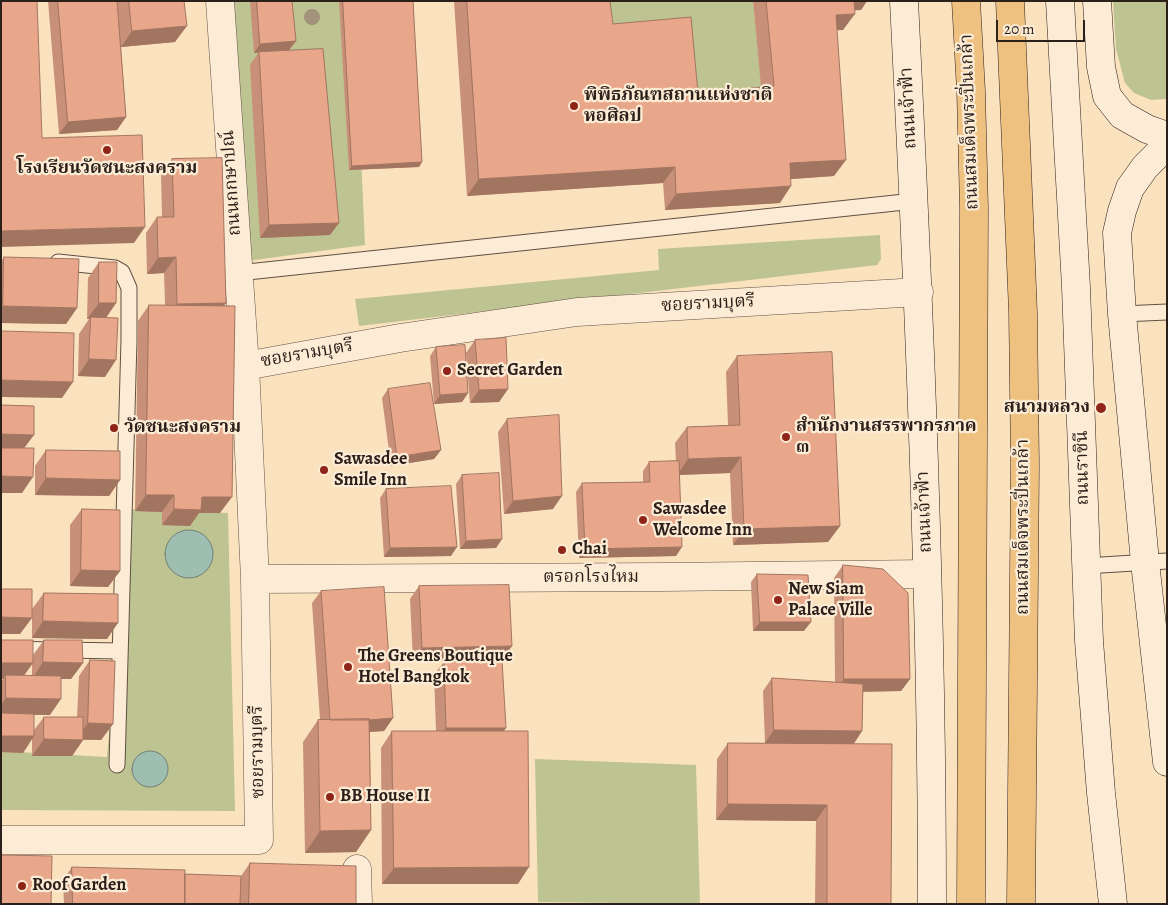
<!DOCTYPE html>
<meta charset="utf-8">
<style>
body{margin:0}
#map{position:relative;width:1168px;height:905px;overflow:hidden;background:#fbe2bf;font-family:Alegreya,serif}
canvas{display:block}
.frame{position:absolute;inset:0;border:2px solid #2c201b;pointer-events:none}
.scale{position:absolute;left:996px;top:20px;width:89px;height:22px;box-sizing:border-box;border:2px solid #2c201b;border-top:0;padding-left:6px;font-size:15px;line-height:18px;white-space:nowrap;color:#2c201b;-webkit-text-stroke:4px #fcecd5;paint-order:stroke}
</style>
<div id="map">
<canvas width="1168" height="905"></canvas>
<div class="frame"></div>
<div class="scale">20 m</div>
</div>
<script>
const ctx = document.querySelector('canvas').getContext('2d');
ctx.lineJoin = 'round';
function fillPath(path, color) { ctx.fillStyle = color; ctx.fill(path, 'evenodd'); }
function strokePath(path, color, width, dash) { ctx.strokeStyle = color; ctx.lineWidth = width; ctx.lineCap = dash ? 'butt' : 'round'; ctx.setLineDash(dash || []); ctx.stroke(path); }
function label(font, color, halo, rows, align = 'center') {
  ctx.font = font + ' Alegreya,"Noto Serif Thai",serif'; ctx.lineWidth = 4.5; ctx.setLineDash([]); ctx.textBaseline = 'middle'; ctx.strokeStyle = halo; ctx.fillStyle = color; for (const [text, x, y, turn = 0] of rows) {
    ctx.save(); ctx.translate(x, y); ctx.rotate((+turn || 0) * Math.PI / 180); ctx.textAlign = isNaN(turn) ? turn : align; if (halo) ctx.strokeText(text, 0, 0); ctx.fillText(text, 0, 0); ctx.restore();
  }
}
fillPath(new Path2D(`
 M231,1H354L365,245L247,261Z
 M597,1H753L763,102L687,109L601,41Z
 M1113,1H1167V99L1151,100L1134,93L1125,83L1116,49Z
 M880,235L881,259L877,265L359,326L355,299L659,270L658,249Z
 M128,509L228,513L235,811L1,810V751L107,757Z
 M535,759L696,765L700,904L538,902Z`), '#bec392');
const water = new Path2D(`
 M165 554a24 24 0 1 1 48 0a24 24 0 1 1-48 0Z
 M132 769a18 18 0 1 1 36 0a18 18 0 1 1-36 0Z`);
fillPath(water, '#9fbeb2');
strokePath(water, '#717f76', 1);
const lane = new Path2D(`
 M58,262L115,268L122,272L129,288V340L117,765
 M238,273L914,201
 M1122,314L1167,312
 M1085,566L1167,561
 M1,649L120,651`);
const street = new Path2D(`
 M220,1L245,366
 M255,579L663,577L927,574
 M1,840H259L255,579L245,366L400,338L577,312L919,292
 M357,869L358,904`);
const secondary = new Path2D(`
 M904,1C919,302 932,603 932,904
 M1060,1L1076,287L1089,641L1101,793L1113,904
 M1097,1L1101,67L1107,96L1122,115L1147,129L1167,136
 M1167,145L1145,167L1130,188L1122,211L1117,233L1122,314L1145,562L1167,762`);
const primary = new Path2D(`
 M966,1L971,91L974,208L971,904
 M1010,1L1023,312L1025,465L1021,904`);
strokePath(lane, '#605044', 17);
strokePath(street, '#605044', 29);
strokePath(secondary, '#2c201b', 29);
strokePath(primary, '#2c201b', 29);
strokePath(lane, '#fcecd5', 15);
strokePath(street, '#fcecd5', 28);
strokePath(secondary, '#fcecd5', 28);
strokePath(primary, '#eec180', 28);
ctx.fillStyle = '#a19279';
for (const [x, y] of [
 [312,17]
]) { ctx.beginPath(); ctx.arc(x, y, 8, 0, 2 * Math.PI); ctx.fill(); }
fillPath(new Path2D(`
 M48,1H184L175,42L121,47L126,117L117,130L59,134Z
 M250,1H292L296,41L289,50L330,235L260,238L250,65L259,52L254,53Z
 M339,1H413L422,162L419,167L349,170Z
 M454,1H610L613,24L698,93L761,87L753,1H867L861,10H854L843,30H837L834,176L791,179L780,203L665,210L663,183L467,196Z
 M172,159L224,306L220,513H199L190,526L162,525V512L135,511L138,321L149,305H165L164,273L147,274L146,233L157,217H162L161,175Z
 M4,257L77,308L66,324L1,323V262Z
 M99,262L116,303L106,318L105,377L78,376L79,334L89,319H87L88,278Z
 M475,340L508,389L499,402L470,403L466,353Z
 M436,347L468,393L462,402L434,404L430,356Z
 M737,356L840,526L828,542L733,545L730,473L680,475L676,556L579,558L576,492L582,483L643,482V471L649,462L676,461L675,443L687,427L728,425L726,372Z
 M388,389L441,450L434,459L391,466L382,398Z
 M507,419L553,509L504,514L498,432Z
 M46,450L120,480L109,496L35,495V466Z
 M462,475L502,539L496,548L460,549L456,484Z
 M386,489L451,556L384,557L380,498Z
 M82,509L120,571L108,587L70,586V525Z
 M843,565L910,679L901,691L863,692L862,731L854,744L891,904H815L816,821L716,820L717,759L728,743H765L763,691L772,678L835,682L834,578Z
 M757,574L804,631H753L751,582Z
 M419,586L503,659L413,661L410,599Z
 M321,591L393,718L384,731L370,732L371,830L356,852L305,853L303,742L318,720H320L312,603Z
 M44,593L107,639L32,638V609Z
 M1,640L33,655L44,640L83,663L71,679H61L50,715H34V730L44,717H77L79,676L90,660L113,724L101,740H83L72,756H32V739L23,753L1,752V682L3,679H1ZM32,664V676H24Z
 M444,662L504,731L518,884H382L381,748L392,731H436L434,674Z
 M250,863L356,904H64L63,880L72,867L185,874L241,876Z`), '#c89078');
fillPath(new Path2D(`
 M849,1H867L861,10L842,11Z
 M855,14L843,30L824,31L836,15Z
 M187,26L175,42L121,47L132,31Z
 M296,41L289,50L254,53L260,44Z
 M126,117L117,130L59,134L68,122Z
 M846,160L834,176L778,180L790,163Z
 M422,162L419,167L349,170L352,166Z
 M675,167L663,183L467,196L479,179Z
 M791,186L780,203L665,210L676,194Z
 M339,223L330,235L260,238L269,225Z
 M145,227L134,243L1,247V231Z
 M176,257L164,273L147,274L158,258Z
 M99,303H116L105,319L91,317L89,319H87Z
 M226,303L215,319L166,320L177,304Z
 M3,306L77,308L66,324L1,323V309Z
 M89,359L116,360L105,377L78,376Z
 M1,380L73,382L62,398L1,397Z
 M508,389L499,402L470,403L479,390Z
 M468,393L462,402L434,404L440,395Z
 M1,434L34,435L22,451L1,450Z
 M441,450L434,459L391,466L397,457Z
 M741,457L730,473L677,475L688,459Z
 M1,476L33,477L22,493H1Z
 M46,478L120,480L109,496L35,495Z
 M146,495H174L162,512L135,511Z
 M562,496L553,509L504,514L513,501Z
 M202,497H232L220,513H199L190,526L162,525L174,509Z
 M840,526L828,542L733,545L744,529Z
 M502,539L496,548L460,549L466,541Z
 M457,547L451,556L384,557L390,548Z
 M682,547L676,556L579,558L585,549Z
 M81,570L120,571L108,587L70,586Z
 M1,617L32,618L20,634H1Z
 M43,621L118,623L107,639L32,638Z
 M760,622H811L804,631H753Z
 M512,646L503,659L413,661L422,648Z
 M43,662L83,663L71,679H32Z
 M1,663H33L21,679L6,675L3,679H1Z
 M844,679H910L901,691L835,692Z
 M6,698L61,699L50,715L1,714V705Z
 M393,718L384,731L321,735L330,722Z
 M88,723L113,724L101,740L76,739Z
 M446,728H506L497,741H437Z
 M774,730L862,731L853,744L765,743Z
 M1,736H34L23,753L1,752Z
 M44,739L83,740L72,756H32Z
 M728,804L827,805L816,821L716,820Z
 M371,830L356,852L305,853L320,831Z
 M529,867L518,884H382L394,868Z`), '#a27561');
const building = new Path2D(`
 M1,1H37L42,138L142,135L145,227L1,231Z
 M58,1H117L126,117L68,122Z
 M129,1H184L187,26L132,31Z
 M257,1H292L296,41L260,44Z
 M343,1H413L422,162L352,166Z
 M467,1H610L613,24L691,17L698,93L774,86L766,1H854L855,14L836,15L846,160L790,163L791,186L676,194L675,167L479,179Z
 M323,49L339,223L269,225L259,52Z
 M222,158L226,303L177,304L176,257L158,258L157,217H174L172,159Z
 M4,257L79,259L77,308L3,306Z
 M99,262H117L116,303H99Z
 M149,305L235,306L232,497H202L201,510L174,509V495H146Z
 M91,317L118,318L116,360L89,359Z
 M1,331L74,333L73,382L1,380Z
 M506,338L508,389L479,390L475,340Z
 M465,345L468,393L440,395L436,347Z
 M832,352L840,526L744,529L741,457L688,459L687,427L740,425L737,356Z
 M430,383L441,450L397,457L388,389Z
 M1,405L34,406V435L1,434Z
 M559,415L562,496L513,501L507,419Z
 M1,448H34L33,477L1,476Z
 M46,450L120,451V480L46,478Z
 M679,461L682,547L585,549L582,483L650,482L649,462Z
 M499,473L502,539L466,541L462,475Z
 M451,486L457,547L390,548L386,489Z
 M82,509L120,510V571L81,570Z
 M843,565L883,569L908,593L910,679H844Z
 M757,574L808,575L811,622H760Z
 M509,585L512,646L422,648L419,586Z
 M384,587L393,718L369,720H330L321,591Z
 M1,589H32V618L1,617Z
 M44,593L118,594V623L43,621Z
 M1,640H33V663H1Z
 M44,640H82L83,663L43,662Z
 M90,660L115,661L113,724L88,723Z
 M502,660L506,728H446L444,662Z
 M6,675L61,676V699L6,698Z
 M772,678L863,684L862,731L774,730Z
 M1,713L34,714V736H1Z
 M44,717H83V740L44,739Z
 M369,719L371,830L320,831L318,720Z
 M392,731H528L529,867L394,868Z
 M728,743L892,744L891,904H827V805L728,804Z
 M1,855L52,856L51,904H1Z
 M250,863L356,866V904H249Z
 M72,867L185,870V904H73Z
 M185,874L241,876L240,904H185Z`);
fillPath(building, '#e8a78b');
strokePath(building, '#a27561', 1);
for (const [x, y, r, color] of [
 [574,106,5,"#8f2418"],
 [107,150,5,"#8f2418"],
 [447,371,5,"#8f2418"],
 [1101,408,6,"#8f2418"],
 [114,428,5,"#8f2418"],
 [786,437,5,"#8f2418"],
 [324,470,5,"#8f2418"],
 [643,520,5,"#8f2418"],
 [562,550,5,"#8f2418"],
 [778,600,5,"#8f2418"],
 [348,667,5,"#8f2418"],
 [330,797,5,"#8f2418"],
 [22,886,5,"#8f2418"]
]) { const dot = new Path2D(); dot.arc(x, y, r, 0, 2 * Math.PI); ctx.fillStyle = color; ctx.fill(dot); strokePath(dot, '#fcecd5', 2); }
label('bold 18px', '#2c201b', '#fcecd5', [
 ["พิพิธภัณฑสถานแห่งชาติ",584,96],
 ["หอศิลป",584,117],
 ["โรงเรียนวัดชนะสงคราม",107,169,"center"],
 ["Secret Garden",457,371],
 ["สนามหลวง",1090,408,"right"],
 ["สำนักงานสรรพากรภาค",796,427],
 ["๓",796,448],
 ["วัดชนะสงคราม",124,428],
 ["Sawasdee",334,460],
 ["Smile Inn",334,481],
 ["Sawasdee",653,510],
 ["Welcome Inn",653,531],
 ["Chai",572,550],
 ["New Siam",788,590],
 ["Palace Ville",788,611],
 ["The Greens Boutique",358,657],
 ["Hotel Bangkok",358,678],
 ["BB House II",340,797],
 ["Roof Garden",32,886]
], 'left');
label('18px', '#2c201b', '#fcecd5', [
 ["ถนนเจ้าฟ้า",909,108,-93],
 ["ถนนสมเด็จพระปิ่นเกล้า",970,122,-92],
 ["ถนนกกษาปณ์",232,183,-94],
 ["ซอยรามบุตรี",708,304,-3],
 ["ซอยรามบุตรี",307,354,-10],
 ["ถนนราชินี",1083,468,-91],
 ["ถนนเจ้าฟ้า",925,512,-92],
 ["ถนนสมเด็จพระปิ่นเกล้า",1024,527,-90],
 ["ตรอกโรงไหม",591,578],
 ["ซอยรามบุตรี",258,752,-91]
]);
</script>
